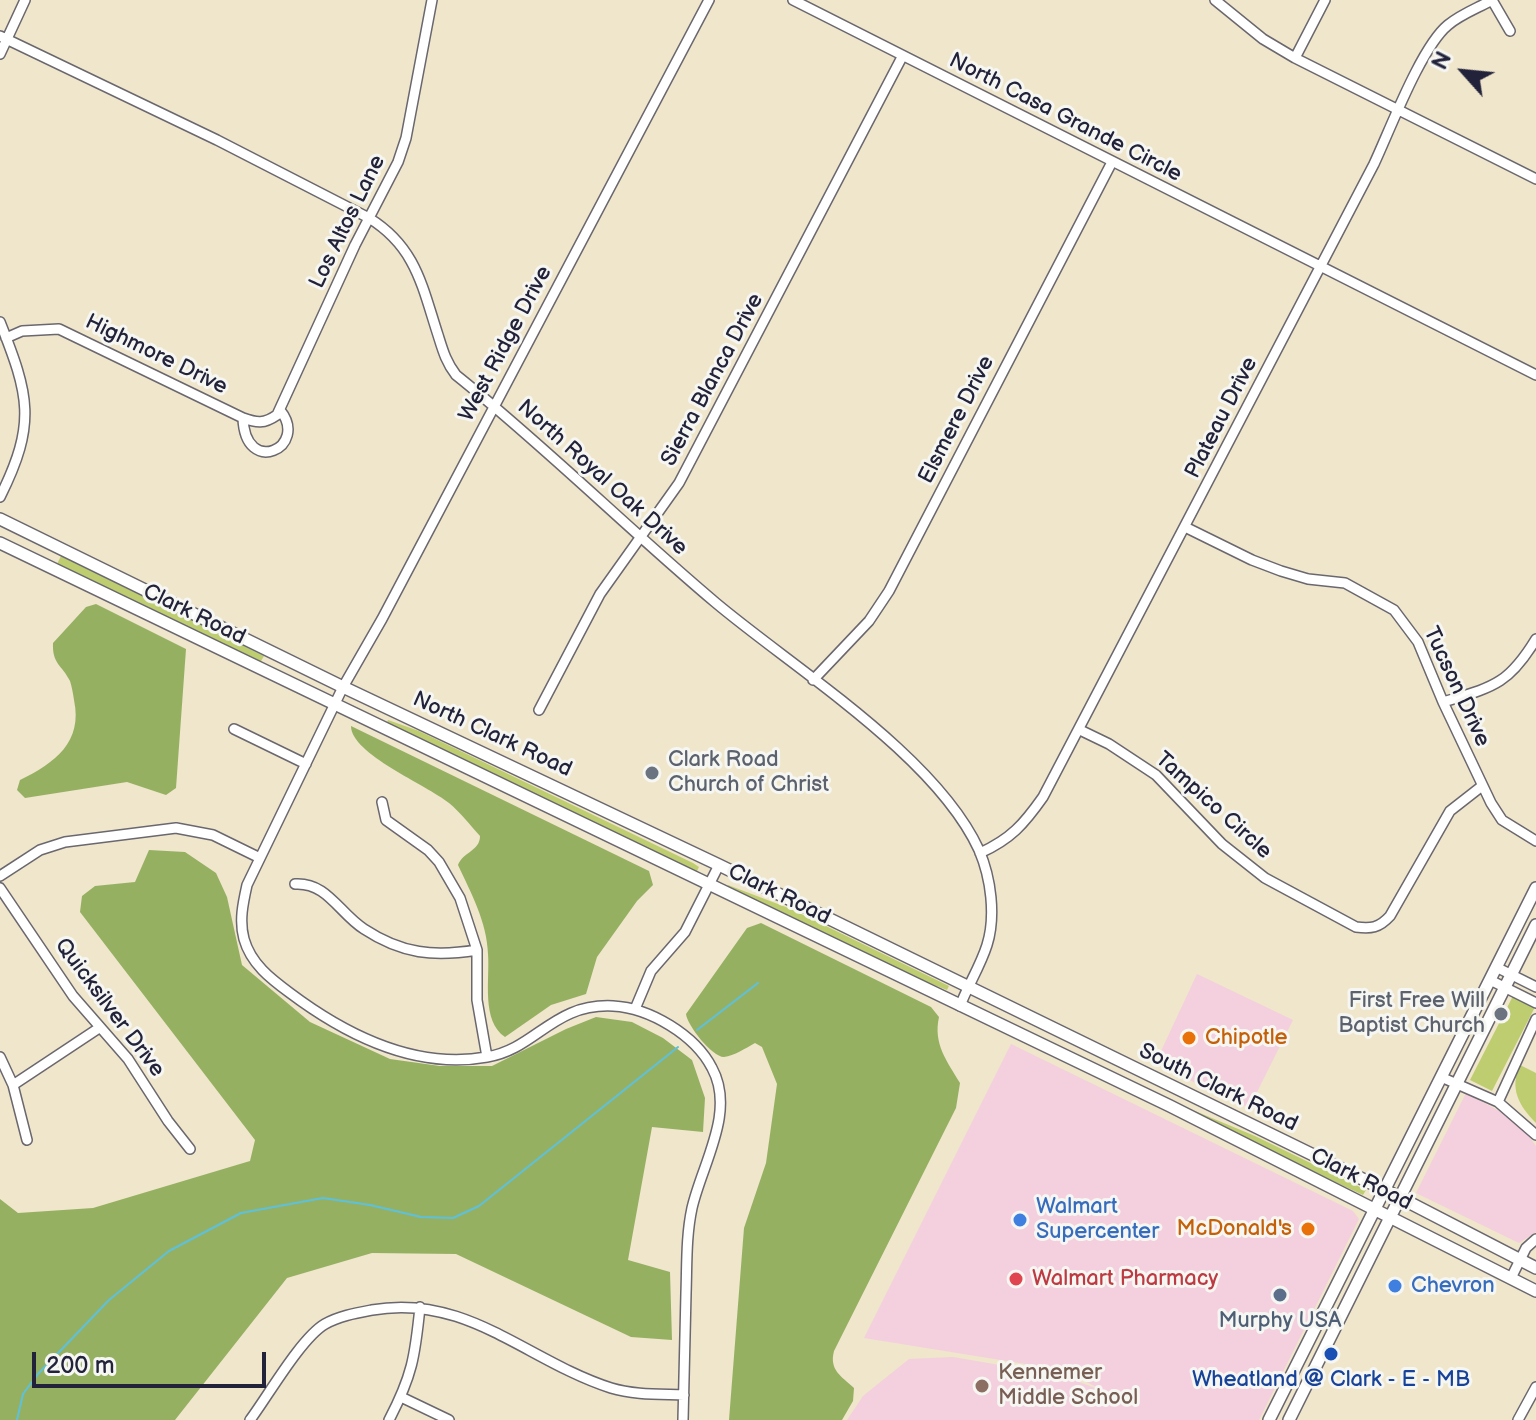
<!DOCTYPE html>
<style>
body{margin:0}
#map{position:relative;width:1536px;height:1420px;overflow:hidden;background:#efe6cc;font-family:"Balsamiq Sans",sans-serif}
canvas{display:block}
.north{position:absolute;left:1424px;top:32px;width:80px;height:80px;-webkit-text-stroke:6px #f6f6f2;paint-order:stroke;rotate:297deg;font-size:22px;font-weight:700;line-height:32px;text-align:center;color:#22223b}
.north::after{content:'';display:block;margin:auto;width:28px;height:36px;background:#22223b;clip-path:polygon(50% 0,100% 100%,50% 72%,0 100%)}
.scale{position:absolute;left:32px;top:1352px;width:234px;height:36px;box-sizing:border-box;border:4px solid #22223b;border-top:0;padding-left:10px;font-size:24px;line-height:28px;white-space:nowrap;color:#22223b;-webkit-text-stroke:6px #f6f6f2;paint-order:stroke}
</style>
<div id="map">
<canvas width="1536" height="1420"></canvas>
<div class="north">N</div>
<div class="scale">200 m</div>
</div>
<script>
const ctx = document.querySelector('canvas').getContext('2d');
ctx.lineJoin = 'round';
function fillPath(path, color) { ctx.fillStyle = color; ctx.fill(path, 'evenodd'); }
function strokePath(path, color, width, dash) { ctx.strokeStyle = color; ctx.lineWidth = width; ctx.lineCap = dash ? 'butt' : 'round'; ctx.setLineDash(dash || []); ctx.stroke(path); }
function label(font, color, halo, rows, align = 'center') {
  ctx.font = font + ' "Balsamiq Sans",sans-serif'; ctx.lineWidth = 6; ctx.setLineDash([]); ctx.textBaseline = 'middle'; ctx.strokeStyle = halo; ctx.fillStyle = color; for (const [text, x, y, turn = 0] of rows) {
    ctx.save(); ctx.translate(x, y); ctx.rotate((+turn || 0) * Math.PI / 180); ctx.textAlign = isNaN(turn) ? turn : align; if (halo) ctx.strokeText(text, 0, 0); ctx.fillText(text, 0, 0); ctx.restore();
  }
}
fillPath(new Path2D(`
 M1197,974L1293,1020L1249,1108L1155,1064Z
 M1011,1044L1353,1211L1359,1219L1259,1420H847L863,1396L909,1359L953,1357L1063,1376L1106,1392L1063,1370L864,1338Z
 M1466,1093L1501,1112L1525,1131L1536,1146V1232L1519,1243L1416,1193Z`), '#f4cfdd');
fillPath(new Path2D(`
 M61,556L264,656L260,663L57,564Z
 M388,720L419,731L693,863L699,867L696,873L386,725Z
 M728,885L791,909L949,986L947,990L896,970L727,888Z
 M1513,996L1535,1007L1492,1091L1470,1080Z
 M1520,1065L1536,1073V1123C1519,1106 1509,1088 1520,1065Z
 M1183,1106L1255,1136L1366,1190L1363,1195L1181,1110Z`), '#becd70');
fillPath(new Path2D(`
 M96,604L186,649L176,788L166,795L127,782L25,798L17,790L20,780C55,763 83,742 74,700C73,694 72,687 70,681C62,665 52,664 53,643L86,607Z
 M351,726L649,871L653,885L637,901L597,957L586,994L551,1005L505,1037C481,1021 490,979 488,954C487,922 471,893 458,865C463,852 480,851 480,836C470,825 460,812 449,803C427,785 351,754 351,726Z
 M149,850L185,852L216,873L227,897L242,965L310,1022L390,1059L440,1066H492L566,1029L596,1017L632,1022L663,1038L692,1060L705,1098L703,1132L652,1127L628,1260L670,1272L672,1340L631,1337L456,1254L372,1253L287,1278L175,1420H0V1199L18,1213L93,1208L250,1161L255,1140L80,912L82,896L95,886L135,882Z
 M761,923L931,1007L939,1017C933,1044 947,1061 960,1083L956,1108L834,1351C829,1370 841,1376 854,1388L853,1401L842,1420H729L744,1228L766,1163L777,1084L762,1047L755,1043C746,1048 734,1056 724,1057C712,1057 687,1025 686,1014L747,928Z`), '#96b062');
strokePath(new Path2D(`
 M697,1030L758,983
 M17,1420L23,1394L38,1374L109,1300L169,1251L241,1213L323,1198L370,1205L421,1217L453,1218L479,1206L678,1047`), '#5ec1dc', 2);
const minor = new Path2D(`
 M793,0L1536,375
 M1215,0L1263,39L1295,58L1536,179
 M1492,0L1510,31
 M0,36L217,140L369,218C416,247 422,286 438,335C443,351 446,362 456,375C546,447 628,529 716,603C796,670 936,756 979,850C991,878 996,916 987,945C980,967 968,985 960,1006
 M0,54L25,0
 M1295,58L1325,0
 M0,322C29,395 37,423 0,497
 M6,338L22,331L59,329L243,418C257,423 264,424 277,415L355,245L398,162L406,138L432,0
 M243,418C245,478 310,447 280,410
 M1185,527L1252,560L1281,571L1308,579L1345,583L1394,610L1418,642L1443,702L1491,803L1502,820L1536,841
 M813,680L869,621L889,591L1112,162
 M1443,702C1493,687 1508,685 1536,639
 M539,710L600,594L679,483L902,57
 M234,729L306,764
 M1080,730L1109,744L1156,775L1222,844L1265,878L1356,927C1371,929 1379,928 1390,916L1450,811L1482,786
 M382,802L386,820L428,850L439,862L460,898L477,950V1000L487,1057
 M980,853C1011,839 1024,824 1043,797L1374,164C1390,130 1421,47 1448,25C1461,14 1478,8 1492,0
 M0,876L40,850L65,842L176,828L213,835L260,858
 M295,884C327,882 339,913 364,929C402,954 434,957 477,950
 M0,888L73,996L128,1059L168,1121L190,1149
 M1496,967L1536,987
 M1490,980L1536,1003
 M635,1009L651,971L685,932L719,865
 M0,1057L13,1085L27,1140
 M1441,1077L1498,1102L1536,1135
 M13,1085L99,1028
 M1498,1102L1536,1019
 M1511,1278L1526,1248L1536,1239
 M401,1397L449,1420
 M250,1420C268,1396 301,1338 325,1324C339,1316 356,1313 372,1310C466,1293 527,1361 611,1388C634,1395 660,1394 684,1395
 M389,1420C412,1376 415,1357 420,1307
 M683,1420C684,1378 685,1335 686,1293C687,1264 686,1236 692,1208C702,1164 736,1112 712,1068C695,1035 650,1008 613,1006C553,1003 536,1049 487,1057C415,1070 346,1035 290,993C271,979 251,964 244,939C239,921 243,903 247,885L343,687L382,619L709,0
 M1518,1420L1536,1387`);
const major = new Path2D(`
 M0,519L343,687L719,865L1385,1190L1536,1268
 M0,543L1170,1106L1536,1291
 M1269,1420L1536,888
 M1289,1420L1536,925`);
strokePath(minor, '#6a676e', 12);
strokePath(major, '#6a676e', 14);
strokePath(minor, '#fff', 9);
strokePath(major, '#fff', 11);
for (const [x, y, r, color] of [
 [652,773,8,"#6b7280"],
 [1501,1014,8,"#6b7280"],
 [1189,1038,8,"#e8710a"],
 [1020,1220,8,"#3f7fe0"],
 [1308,1229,8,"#e8710a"],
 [1016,1279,8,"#e0444e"],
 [1395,1286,8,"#3f7fe0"],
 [1280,1295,8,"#5c6f8a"],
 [1331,1354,8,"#1a4fb4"],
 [982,1386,8,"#8d6e63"]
]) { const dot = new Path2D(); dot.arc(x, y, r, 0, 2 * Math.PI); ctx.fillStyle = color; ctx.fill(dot); strokePath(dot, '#f6f6f2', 3); }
label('22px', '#22223b', '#f6f6f2', [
 ["North Casa Grande Circle",1065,118,27],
 ["Los Altos Lane",348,222,-64],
 ["West Ridge Drive",506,344,-62],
 ["Highmore Drive",156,355,26],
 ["Sierra Blanca Drive",713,380,-62],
 ["Plateau Drive",1222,418,-63],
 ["Elsmere Drive",957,420,-63],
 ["North Royal Oak Drive",602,478,42],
 ["Clark Road",194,615,26],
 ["Tucson Drive",1456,687,65],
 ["North Clark Road",492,735,25],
 ["Tampico Circle",1213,806,42],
 ["Clark Road",779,895,26],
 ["Quicksilver Drive",109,1008,53],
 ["South Clark Road",1218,1088,26],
 ["Clark Road",1361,1180,27]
]);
label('22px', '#5b616d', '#f6f6f2', [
 ["Clark Road",668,760],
 ["Church of Christ",668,785],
 ["First Free Will",1485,1001,"right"],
 ["Baptist Church",1485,1026,"right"]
], 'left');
label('22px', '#c56008', '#f6f6f2', [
 ["Chipotle",1205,1038],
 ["McDonald's",1292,1229,"right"]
], 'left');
label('22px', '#366cbe', '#f6f6f2', [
 ["Walmart",1036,1207],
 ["Supercenter",1036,1232],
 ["Chevron",1411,1286]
], 'left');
label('22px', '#be3a42', '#f6f6f2', [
 ["Walmart Pharmacy",1032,1279]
], 'left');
label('22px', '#4e5e75', '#f6f6f2', [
 ["Murphy USA",1280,1321]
]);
label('22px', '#785e54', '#f6f6f2', [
 ["Kennemer",998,1373],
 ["Middle School",998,1398]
], 'left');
label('22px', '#164399', '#f6f6f2', [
 ["Wheatland @ Clark - E - MB",1331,1380]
]);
</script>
